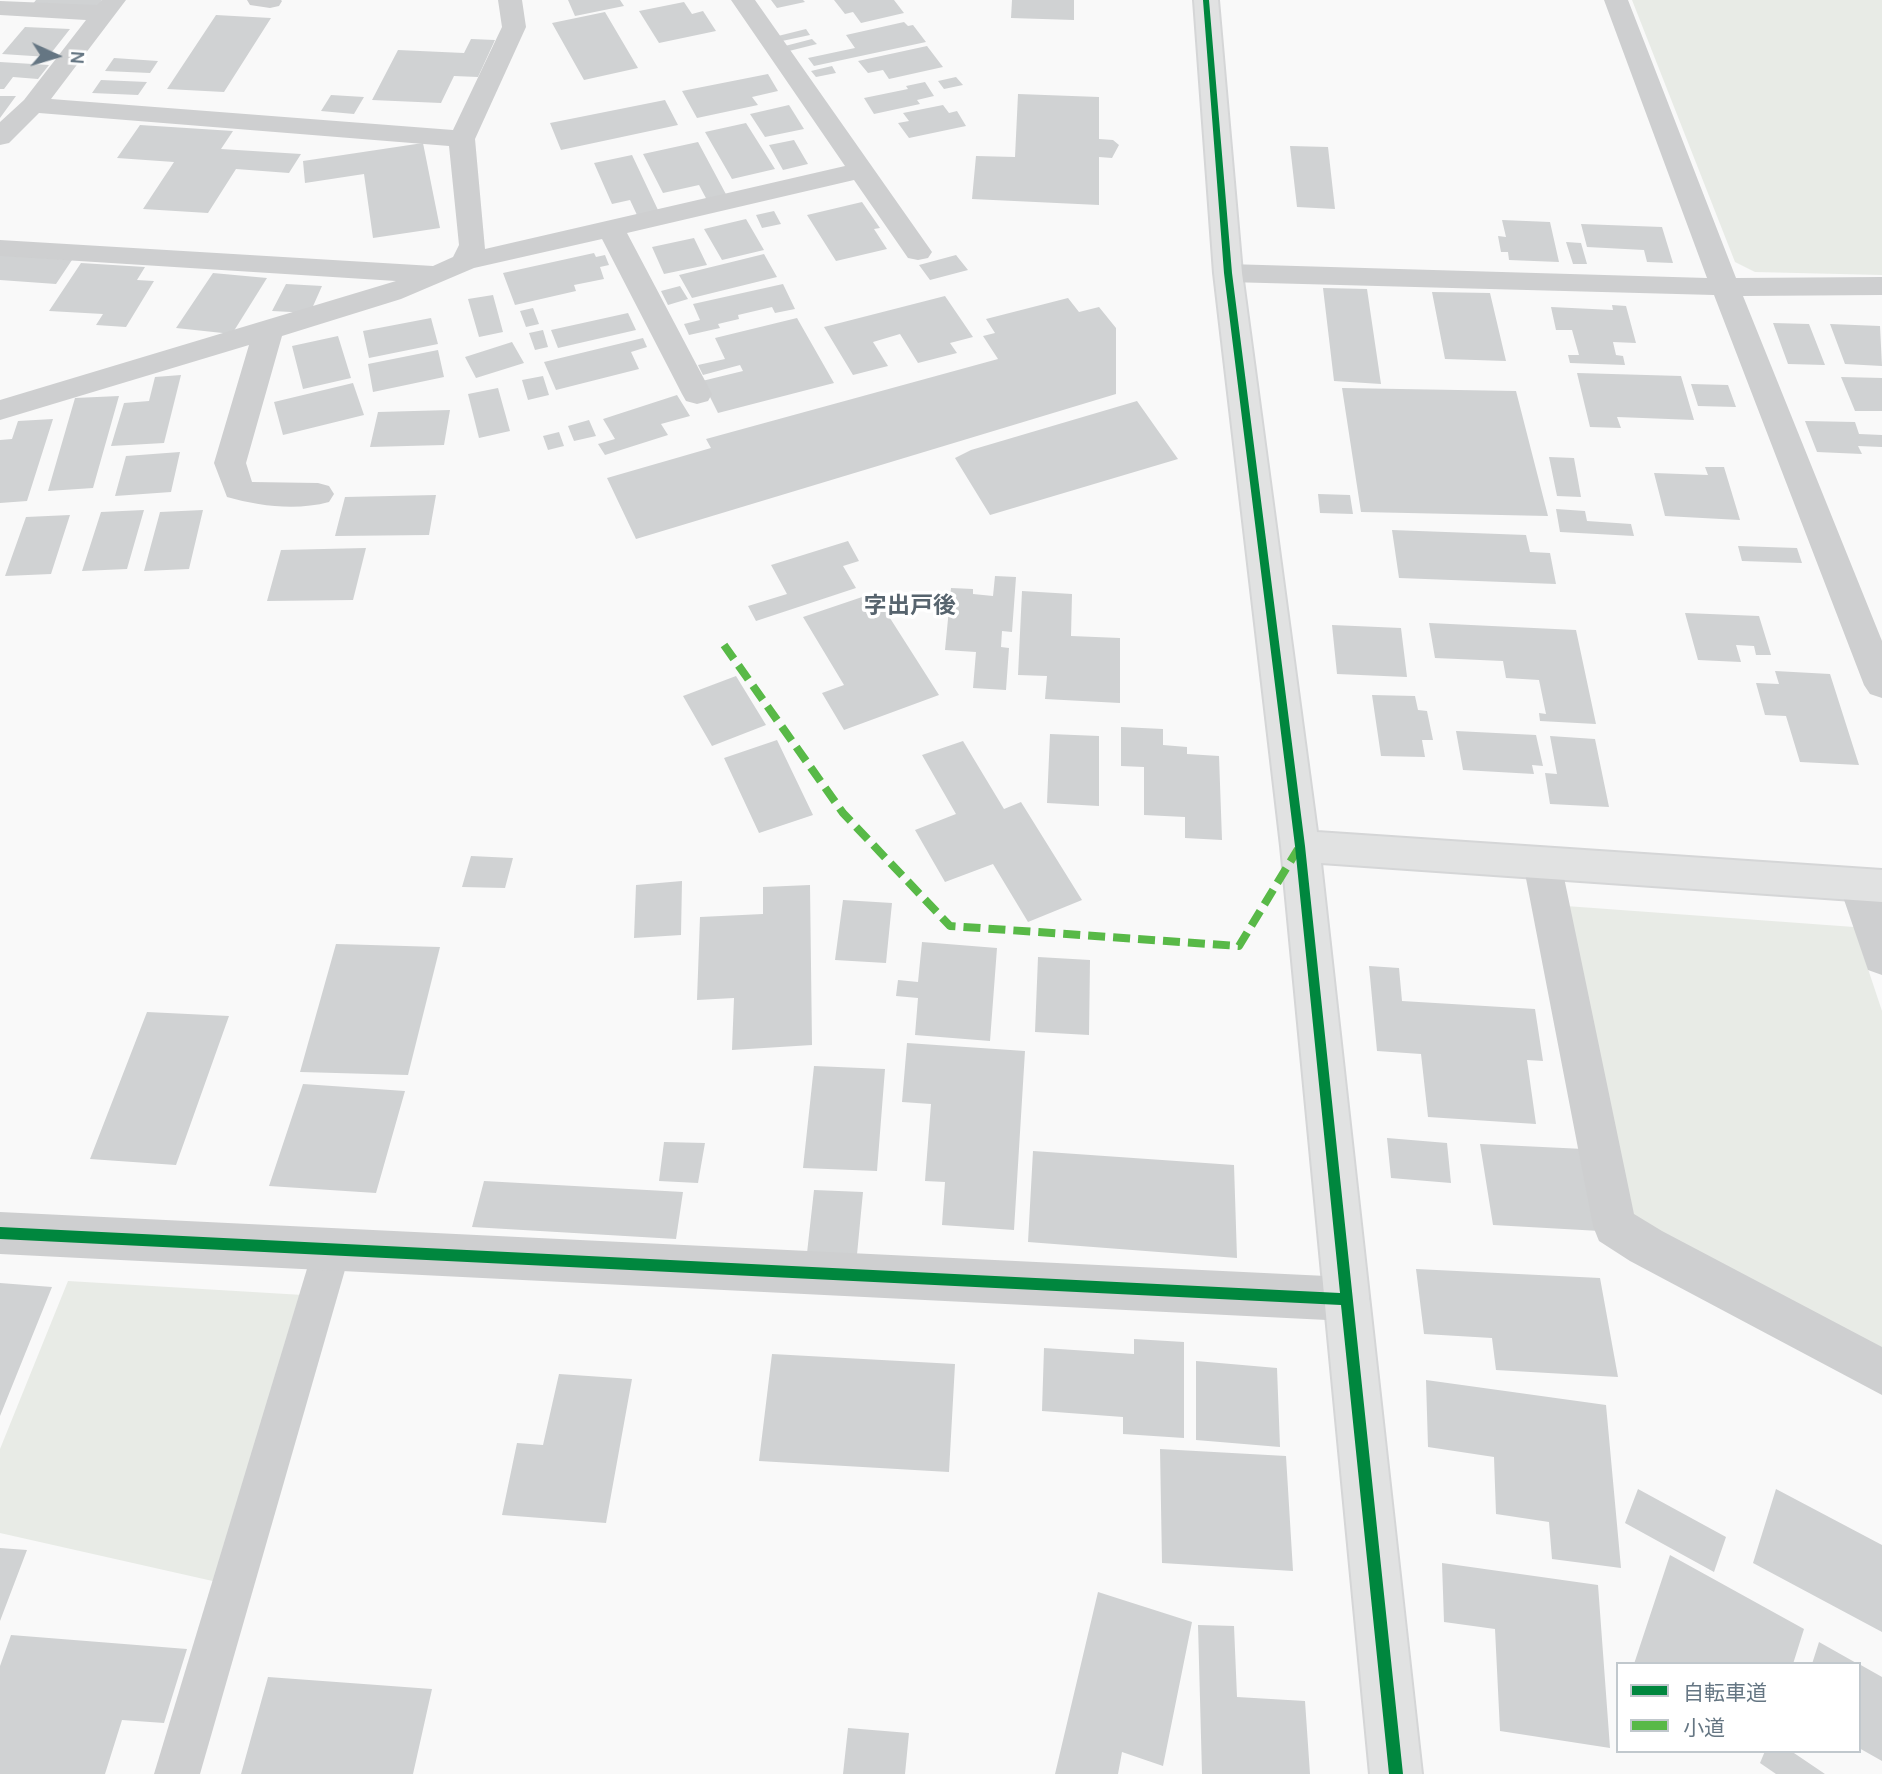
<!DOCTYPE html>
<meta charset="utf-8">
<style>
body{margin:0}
#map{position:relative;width:1882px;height:1774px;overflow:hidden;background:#f9f9f9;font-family:Karla,"Noto Sans JP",sans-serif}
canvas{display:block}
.legend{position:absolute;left:1616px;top:1662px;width:245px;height:91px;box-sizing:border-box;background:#fff;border:2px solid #c1c8cd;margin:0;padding:9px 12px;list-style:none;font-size:21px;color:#657683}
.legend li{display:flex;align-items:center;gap:14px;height:35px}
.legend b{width:35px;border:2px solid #c1c8cd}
.north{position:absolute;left:21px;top:21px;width:70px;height:70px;-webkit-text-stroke:5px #fff;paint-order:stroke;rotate:94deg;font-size:19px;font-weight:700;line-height:28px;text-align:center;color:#657683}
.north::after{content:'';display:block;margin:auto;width:24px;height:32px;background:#657683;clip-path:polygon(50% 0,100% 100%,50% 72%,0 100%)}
</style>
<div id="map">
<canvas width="1882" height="1774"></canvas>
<ul class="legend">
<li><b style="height:9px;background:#00873e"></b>自転車道</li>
<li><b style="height:9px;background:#58b947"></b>小道</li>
</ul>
<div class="north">N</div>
</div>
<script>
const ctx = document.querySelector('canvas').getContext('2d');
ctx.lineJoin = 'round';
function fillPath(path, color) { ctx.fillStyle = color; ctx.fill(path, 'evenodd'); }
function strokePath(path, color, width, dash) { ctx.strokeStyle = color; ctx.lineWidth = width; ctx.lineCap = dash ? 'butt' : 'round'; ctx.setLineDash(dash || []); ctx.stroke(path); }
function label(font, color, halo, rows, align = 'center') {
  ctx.font = font + ' Karla,"Noto Sans JP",sans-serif'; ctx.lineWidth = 7; ctx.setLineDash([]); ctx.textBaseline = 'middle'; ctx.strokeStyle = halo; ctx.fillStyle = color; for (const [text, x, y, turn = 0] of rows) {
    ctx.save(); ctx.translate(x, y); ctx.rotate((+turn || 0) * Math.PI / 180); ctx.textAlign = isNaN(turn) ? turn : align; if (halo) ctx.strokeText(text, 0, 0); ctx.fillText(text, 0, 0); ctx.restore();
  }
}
fillPath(new Path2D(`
 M1632,0H1882V275L1755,272L1735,262Z
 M1566,906L1854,927L1882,1011V1353L1627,1219Z
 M68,1281L303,1295L217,1582L0,1533V1449Z`), '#e8ebe6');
fillPath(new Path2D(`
 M36,0H102L97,8L32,5Z
 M568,0H620L624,6L575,16Z
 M771,0H803L805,2L777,8Z
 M834,0H894L904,13L861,23L853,12L845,14Z
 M1012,0H1074V20L1011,18Z
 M684,2L692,14L703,11L716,31L659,43L639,11Z
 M605,12L638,68L584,80L552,23Z
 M216,15L271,18L224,92L167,89Z
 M904,22L908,26L913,25L926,42L814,66L808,58L855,48L846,35Z
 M25,27L70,29L48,57L2,54Z
 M806,29L810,35L782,41L778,36Z
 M471,39L495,40L478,77L454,76L441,103L372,100L398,50L464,53Z
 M812,39L817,44L789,51L785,46Z
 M927,46L943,67L889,79L883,70L868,73L858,61Z
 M114,58L158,61L150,73L105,71Z
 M0,62L49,65L38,79L13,77L4,89H0Z
 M832,66L836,73L816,77L811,71Z
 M768,74L778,91L752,97L758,105L697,118L682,91Z
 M956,77L963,85L944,89L938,81Z
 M101,80L147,82L138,95L92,93Z
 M925,82L934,96L917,100L920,104L874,114L864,98L908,89L906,86Z
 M1018,94L1099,97V139L1113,140L1119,145L1112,158L1099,157V205L972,199L976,156L1015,157Z
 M331,95L364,97L354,114L321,111Z
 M0,96H16L0,118Z
 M665,100L678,125L561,150L550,123Z
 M789,105L804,129L765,137L750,114Z
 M943,105L949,113L957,111L966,126L909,138L898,123L909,121L903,113Z
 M746,123L775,169L732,179L705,132Z
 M140,125L233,131L221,149L301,154L289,173L236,169L208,213L143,209L174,162L117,158Z
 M794,140L808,164L783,170L769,145Z
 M698,142L728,198L708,202L699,185L663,193L643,154Z
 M423,143L440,228L373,238L364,174L305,183L303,161Z
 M1290,146L1328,147L1335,209L1297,207Z
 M632,155L658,210L637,215L630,200L612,204L594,163Z
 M862,202L880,228L874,229L887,249L836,261L807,215Z
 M774,211L781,224L762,228L756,215Z
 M746,219L764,250L722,260L704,229Z
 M1502,220L1550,222L1559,262L1509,260L1508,252H1501L1498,236L1506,237Z
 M1581,224L1662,227L1673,263L1647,262L1644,250L1587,247Z
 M694,238L707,265L664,274L652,247Z
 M1566,242L1581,243L1587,264H1573Z
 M594,253L596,257L605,255L609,265L600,267L604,279L574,285L576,291L515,305L503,273Z
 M764,254L777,277L692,298L679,275Z
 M0,255L72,260L56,284L0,280Z
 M956,255L968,270L930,280L919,265Z
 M81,263L145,267L137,280L154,281L126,327L96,325L103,314L49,311Z
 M213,273L267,278L232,334L176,328Z
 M286,284L322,286L310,313L272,311Z
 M783,284L795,309L775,313L772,307L738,315L739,319L718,324L720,328L689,335L684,324L700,320L693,304Z
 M680,286L688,299L668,305L661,291Z
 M1323,288L1367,289L1381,384L1334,381Z
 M1432,292L1490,293L1506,361L1445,359Z
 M493,295L503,332L479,337L468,299Z
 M945,296L973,337L950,343L957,353L918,363L900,334L873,342L888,366L853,375L824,327Z
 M1068,298L1079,312L1099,307L1116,328V394L636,539L607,478L711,448L706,439L998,359L983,336L995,333L986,319Z
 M1612,305L1626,306L1636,343L1613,342L1616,355L1623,356L1625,365L1570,363L1568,355H1579L1572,330H1556L1551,307L1613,310Z
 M533,308L539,324L526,327L520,311Z
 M628,313L636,330L558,348L551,330Z
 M431,318L438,344L369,358L363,331Z
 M797,318L834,383L718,413L702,381L743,371L740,365L703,375L698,365L725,359L715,338Z
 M1773,323L1809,324L1825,365L1788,364Z
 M1830,324L1880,326L1882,366L1845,364Z
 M543,330L548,347L535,350L529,333Z
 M338,336L351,378L303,389L292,346Z
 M643,338L647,347L631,352L639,369L556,390L544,362Z
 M512,342L524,363L476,378L465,357Z
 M438,350L444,377L373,392L368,364Z
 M1577,373L1681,376L1694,420L1617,417L1621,428L1590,427Z
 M181,375L164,443L111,446L124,403L149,401L155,377Z
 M543,376L549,395L528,400L522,380Z
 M1841,377L1882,378V411H1855Z
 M353,383L364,415L283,435L274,402Z
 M1691,384L1728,385L1736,407L1698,406Z
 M498,388L510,431L479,438L468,394Z
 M1342,388L1516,391L1548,516L1361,512Z
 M677,395L690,416L661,424L668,435L605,455L598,444L615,439L603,419Z
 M119,396L93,488L48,491L75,398Z
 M1137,401L1178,459L990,515L955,458L971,450Z
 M450,410L444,445L370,447L378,412Z
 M53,419L27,501L0,503V440L12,439L18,421Z
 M589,420L596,436L574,441L568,426Z
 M1805,421L1855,422L1859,434L1882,435V447L1858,446L1862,454L1817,452Z
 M559,432L564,446L548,450L543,436Z
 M180,452L171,492L115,496L126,456Z
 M1549,457L1574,458L1581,497L1557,496Z
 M1705,467H1724L1740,520L1665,516L1654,473L1708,475Z
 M1318,494L1350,495L1353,514L1320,513Z
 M436,495L429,535L335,536L345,497Z
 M1556,509L1585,511L1587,521L1631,524L1634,536L1560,532Z
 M144,510L127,569L82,571L101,512Z
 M203,510L189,569L144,571L160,512Z
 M70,515L51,574L5,576L26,517Z
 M1392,530L1526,535L1530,552L1550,553L1556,584L1399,578Z
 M848,541L859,561L843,566L856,588L756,621L748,606L787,594L771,565Z
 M1738,546L1797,548L1802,563L1742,561Z
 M366,548L353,600L267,601L281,550Z
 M995,576L1016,577L1012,632L1002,631L1001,647L1009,648L1006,690L973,688L976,652L945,650L951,588L973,589V594L993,596Z
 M1022,591L1072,594L1071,636L1120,638V703L1045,699L1047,676L1018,675Z
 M874,593L939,695L844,730L822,693L844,685L803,617Z
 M1685,613L1759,616L1771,655H1756L1754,646L1736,645L1741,662L1698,660Z
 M1429,623L1576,630L1596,724L1540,721L1539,713L1546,714L1539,680L1506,678L1503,661L1435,658Z
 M1332,625L1401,628L1407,677L1337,674Z
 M1775,671L1830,674L1859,765L1800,762L1786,716L1765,715L1756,683L1779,684Z
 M736,676L766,725L712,746L683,696Z
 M1372,695L1415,696L1418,710L1427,711L1433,740H1422L1425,757L1381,756Z
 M1121,727L1163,729V745L1187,747V754L1219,756L1222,840L1185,838V817L1144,815V767L1121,766Z
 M1456,731L1536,735L1543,766L1532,765L1534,774L1463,770Z
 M1050,734L1099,736V806L1047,803Z
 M1550,736L1595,739L1609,807L1550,804L1545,773L1557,774Z
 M777,740L813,815L759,833L724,758Z
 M963,741L1004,809L1021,802L1082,900L1028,922L993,864L945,882L915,830L956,814L922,755Z
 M471,856L513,858L505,888L462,887Z
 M682,881L681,935L634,938L636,885Z
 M810,885L812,1045L732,1050L734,998L697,1000L700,917L763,914V887Z
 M843,900L892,903L886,963L835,960Z
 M922,942L997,948L990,1041L915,1035L918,998L896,996L898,980L918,982Z
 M336,944L440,947L408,1075L300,1072Z
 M1038,957L1090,960L1089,1035L1035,1032Z
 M1369,966L1399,968L1402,1001L1535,1009L1543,1061L1527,1060L1536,1124L1428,1117L1421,1054L1377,1051Z
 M147,1012L229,1016L176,1165L90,1159Z
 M907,1043L1025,1051L1014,1230L942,1225L945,1182L925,1181L931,1104L902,1102Z
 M814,1066L885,1069L877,1171L803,1168Z
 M303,1084L405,1091L376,1193L269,1186Z
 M1387,1138L1447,1143L1451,1183L1391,1178Z
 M664,1142L705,1143L698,1183L659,1181Z
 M1480,1144L1584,1149L1600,1231L1493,1225Z
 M1033,1151L1234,1165L1237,1258L1028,1242Z
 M484,1181L683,1192L676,1239L472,1227Z
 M814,1190L863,1192L856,1265L806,1262Z
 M1416,1269L1600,1278L1618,1377L1496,1370L1492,1338L1424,1334Z
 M0,1283L52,1287L0,1416Z
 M1134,1339L1184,1342V1438L1123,1434V1417L1042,1411L1044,1348L1134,1354Z
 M772,1354L955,1364L949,1472L759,1461Z
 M1196,1361L1277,1368L1280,1447L1196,1440Z
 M559,1374L632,1379L606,1523L502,1515L517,1443L543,1445Z
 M1426,1380L1606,1405L1621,1568L1552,1559L1549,1522L1496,1514L1494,1457L1428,1447Z
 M1160,1449L1286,1456L1293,1571L1162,1563Z
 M1638,1489L1726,1537L1714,1572L1625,1523Z
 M1776,1489L1882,1545V1632L1753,1563Z
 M0,1548L27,1550L0,1621Z
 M1670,1555L1804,1629L1793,1664H1634Z
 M1442,1563L1598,1585L1610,1748L1500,1731L1495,1629L1444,1622Z
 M1098,1592L1192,1622L1163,1766L1122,1752L1118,1774H1055Z
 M1198,1625L1234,1626L1237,1697L1305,1701L1310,1774H1202Z
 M11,1635L187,1649L164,1723L122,1720L105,1774H0V1666Z
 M1819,1642L1858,1664H1812Z
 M1859,1664L1882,1677V1761L1859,1748Z
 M268,1677L432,1689L413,1774H241Z
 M848,1728L909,1733L905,1774H843Z
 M1765,1751H1791L1825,1774H1776L1760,1763Z`), '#d0d2d3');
const secondary = new Path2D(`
 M1194,0H1218L1242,273L1317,832L1882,870V902L1321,863L1422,1774H1370L1281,846L1214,273Z`);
strokePath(secondary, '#d5d6d7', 4);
fillPath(new Path2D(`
 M332,1231L346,1236L351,1249L200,1774H154L313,1249L318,1236Z`), '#cecfd0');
fillPath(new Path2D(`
 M102,0H126L51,99L453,130L502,27L498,0H522L526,27L475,139L485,249L845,166L731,0H755L932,252L928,258L918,260L908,258L854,180L627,233L712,394L708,401L697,404L686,401L682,394L602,239L474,268L401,299L282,336L246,463L252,482L318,483L329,486L334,494L329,502C296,511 259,506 227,497L214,463L249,345L0,420V400L396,281L0,256V240L433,266L453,257L459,245L449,146L39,113L9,143L0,145V122L24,100L86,20L0,15V1L97,5Z
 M247,0H281L282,1L279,6L270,8L250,5Z
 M1604,0H1628L1736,278L1882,277V295L1743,296L1882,641V698L1870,694L1864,685L1714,295L1228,282L1218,279L1214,273L1218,267L1228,264L1707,278Z
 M1542,848L1555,852L1561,863L1634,1214L1662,1231L1882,1347V1395L1630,1261L1599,1241L1593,1226L1523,863L1529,852Z
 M1858,869L1872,874L1882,899V975L1868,970L1839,885L1844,874Z
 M0,1212L1347,1277L1363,1284L1370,1299L1363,1314L1347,1321L0,1254Z`), '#cecfd0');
fillPath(secondary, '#e1e2e2');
strokePath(new Path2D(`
 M724,645L843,813L950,926L1239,946L1298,849`), '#58b947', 8, [17, 8]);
fillPath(new Path2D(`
 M1203,0H1209L1232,273L1305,846L1403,1774H1389L1341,1305L0,1239V1227L1340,1293L1295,846L1224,273Z`), '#00873e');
label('bold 23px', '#57646e', '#fff', [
 ["字出戸後",910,606]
]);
</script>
